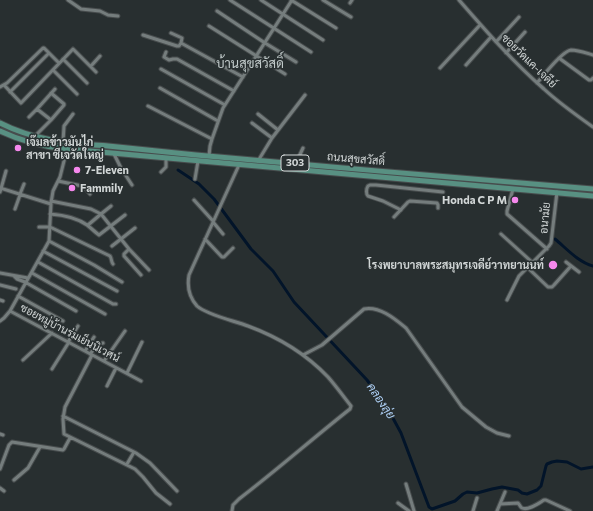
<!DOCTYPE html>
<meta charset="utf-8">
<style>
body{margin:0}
canvas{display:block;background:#282f30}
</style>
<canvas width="593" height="511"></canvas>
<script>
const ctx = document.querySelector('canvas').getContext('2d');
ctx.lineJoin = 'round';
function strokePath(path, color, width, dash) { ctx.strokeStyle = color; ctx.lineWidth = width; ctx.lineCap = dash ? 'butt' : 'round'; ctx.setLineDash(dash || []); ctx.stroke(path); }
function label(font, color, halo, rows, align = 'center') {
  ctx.font = font + ' Commissioner,Sarabun,sans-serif'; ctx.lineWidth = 3; ctx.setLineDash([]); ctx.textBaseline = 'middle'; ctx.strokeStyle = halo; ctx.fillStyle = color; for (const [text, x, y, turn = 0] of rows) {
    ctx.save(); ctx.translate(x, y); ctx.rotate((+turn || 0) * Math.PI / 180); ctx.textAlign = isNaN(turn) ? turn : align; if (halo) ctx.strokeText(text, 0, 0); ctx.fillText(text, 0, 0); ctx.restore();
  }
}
strokePath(new Path2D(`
 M178,170L199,184L214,199L251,249L273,271L294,302L367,380L388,409L401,433L429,507L432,509L455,501L463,494L467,492L477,493L492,489L502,487L518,490L522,493L527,494L537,490L541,486L546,466L547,464L552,462L557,461L567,462L581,469L593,467
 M555,239C566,248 578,262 593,266`), '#021429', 3);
const street = new Path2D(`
 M68,0L81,9L100,11L108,15L118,16
 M230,0L311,52
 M261,0L323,40
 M291,0L336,28
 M323,0L351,17
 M459,0C486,31 513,62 544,89C559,103 576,115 593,127
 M350,3L352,0
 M217,11L265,43L296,62
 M209,26L285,74
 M171,33L182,38L181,43
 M143,35L177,46H179L181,43L243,77
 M496,42L519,17
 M166,52L164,57L169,60L173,59H177L234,91
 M506,53L525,32
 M559,58L589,80H591L593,78
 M63,59L87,83
 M466,65L491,37
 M91,66L100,56
 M440,68L480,25
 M161,69L225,105
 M53,70L77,94
 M537,83C543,76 562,51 571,50C578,50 586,53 593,55
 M4,85L21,103L73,49L96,72
 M0,87L7,83L43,48H44L59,63
 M160,88L218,121
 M10,92L49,53
 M148,106L212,139
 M258,114L278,130
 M29,117L37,109
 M51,120L64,105V104L51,93
 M252,123L272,138
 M34,137L51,120L37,109L55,89
 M63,142L64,126L73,114
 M114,154L121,168L132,185
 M209,156L210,146L212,139L223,108L292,0
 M258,161L272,138L305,95
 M296,163L303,148
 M161,172L166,167V159
 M195,179L198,161
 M58,181L82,186L85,188L90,194
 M0,188L51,204L49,241L10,311L141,381
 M513,189L507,211V214L547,249
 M0,192L6,171
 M20,194L24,184
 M194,200L213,221
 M51,201L91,209L101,214L129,249L149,270
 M51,203L53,191L60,177L67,149
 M15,209L20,195
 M401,210L383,201L368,196C366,194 366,189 368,186L370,185H376L443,192
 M50,214C63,215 76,217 87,225C91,228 95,232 99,235L125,215
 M394,217L408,202L410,201L437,203L438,205V208
 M213,222L223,234
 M88,225L101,214L111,206
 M39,227H50L110,256C112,259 111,262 113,264
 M501,234L533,263
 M205,239L222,257H224L233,248
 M49,241L94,265L122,282
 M112,246L135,228
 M129,249L124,254V256L141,275
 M43,251L117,291
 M38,262L113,304H116
 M566,262L579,272
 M528,268L548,287H552L554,285L571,266
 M0,273L28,278
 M32,273L105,314
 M14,276L17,279L25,282L76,311
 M0,285L16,289
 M18,296L63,321
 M0,300L3,301
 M507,300L519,276L549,246L551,243L557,192
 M0,321L4,318L10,311
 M68,342L78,326
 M85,351L94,337
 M90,354L98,344L103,343
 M92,355L65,407L63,419L64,434L135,469L143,477L156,493L170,504
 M303,355L322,345L364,309C380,306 395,319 406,328L462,407L486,427L497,433L509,436
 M23,360L52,333
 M104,361L125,331
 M52,369L69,342
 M127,373L142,342
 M107,386L116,368
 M63,416L136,453L150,463L177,491
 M0,434L3,435
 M127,464L134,452
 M0,469L9,445L12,442L63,450L64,449L70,438
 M14,480L28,468L40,447
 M406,484L414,511
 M0,488L4,491
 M398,503L409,511
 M500,504L518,503C520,505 520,507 522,508C528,511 539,503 544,500H546L570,511
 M232,511L233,505L239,499C277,470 312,439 350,409L351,406C343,396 336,386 328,377C306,354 278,337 248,326C235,321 207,315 197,306C189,297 187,286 189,275L239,165
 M473,511L477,498
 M497,511L505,492`);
const primary = new Path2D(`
 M0,123C35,141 70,143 108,146C138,149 167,152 196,155C328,167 461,178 593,189
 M0,131C21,141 44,147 67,149L593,196`);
strokePath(street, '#474c4d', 5);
strokePath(primary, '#474c4d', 7);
strokePath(street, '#757d7d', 3);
strokePath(primary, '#589082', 5);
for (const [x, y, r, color] of [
 [18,148,4,"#f688ed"],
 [77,170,4,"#f688ed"],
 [72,188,4,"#f688ed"],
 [515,200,4,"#f688ed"],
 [553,265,5,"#f688ed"]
]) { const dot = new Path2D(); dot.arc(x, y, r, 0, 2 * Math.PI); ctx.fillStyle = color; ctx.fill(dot); strokePath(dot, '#282f30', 1.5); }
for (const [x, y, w] of [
 [295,163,28]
]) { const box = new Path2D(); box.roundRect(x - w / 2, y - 8, w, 16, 3); ctx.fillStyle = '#282f30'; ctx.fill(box); strokePath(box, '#d1d6d6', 1); }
label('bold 10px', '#d1d6d6', null, [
 ["303",295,163]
]);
label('11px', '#d1d6d6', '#282f30', [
 ["ซอยวัดแค-เจดีย์",529,61,44],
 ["ถนนสุขสวัสดิ์",356,159,5],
 ["อนามัย",545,218,-85],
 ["ซอยหมู่บ้านร่มเย็นนิเวศน์",70,333,28]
]);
label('bold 11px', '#d1d6d6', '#282f30', [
 ["เจ๊มลข้าวมันไก่",26,142],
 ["สาขา ซีเจวัดใหญ่",26,155],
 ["7-Eleven",85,170],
 ["Fammily",80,188],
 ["Honda C P M",507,200,"right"],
 ["โรงพยาบาลพระสมุทรเจดีย์วาทยานนท์",544,265,"right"]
], 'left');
label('italic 12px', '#b0d2f8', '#282f30', [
 ["คลองลุ่ย",381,401,56]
]);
label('13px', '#c2cbcb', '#282f30', [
 ["บ้านสุขสวัสดิ์",250,64]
]);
</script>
